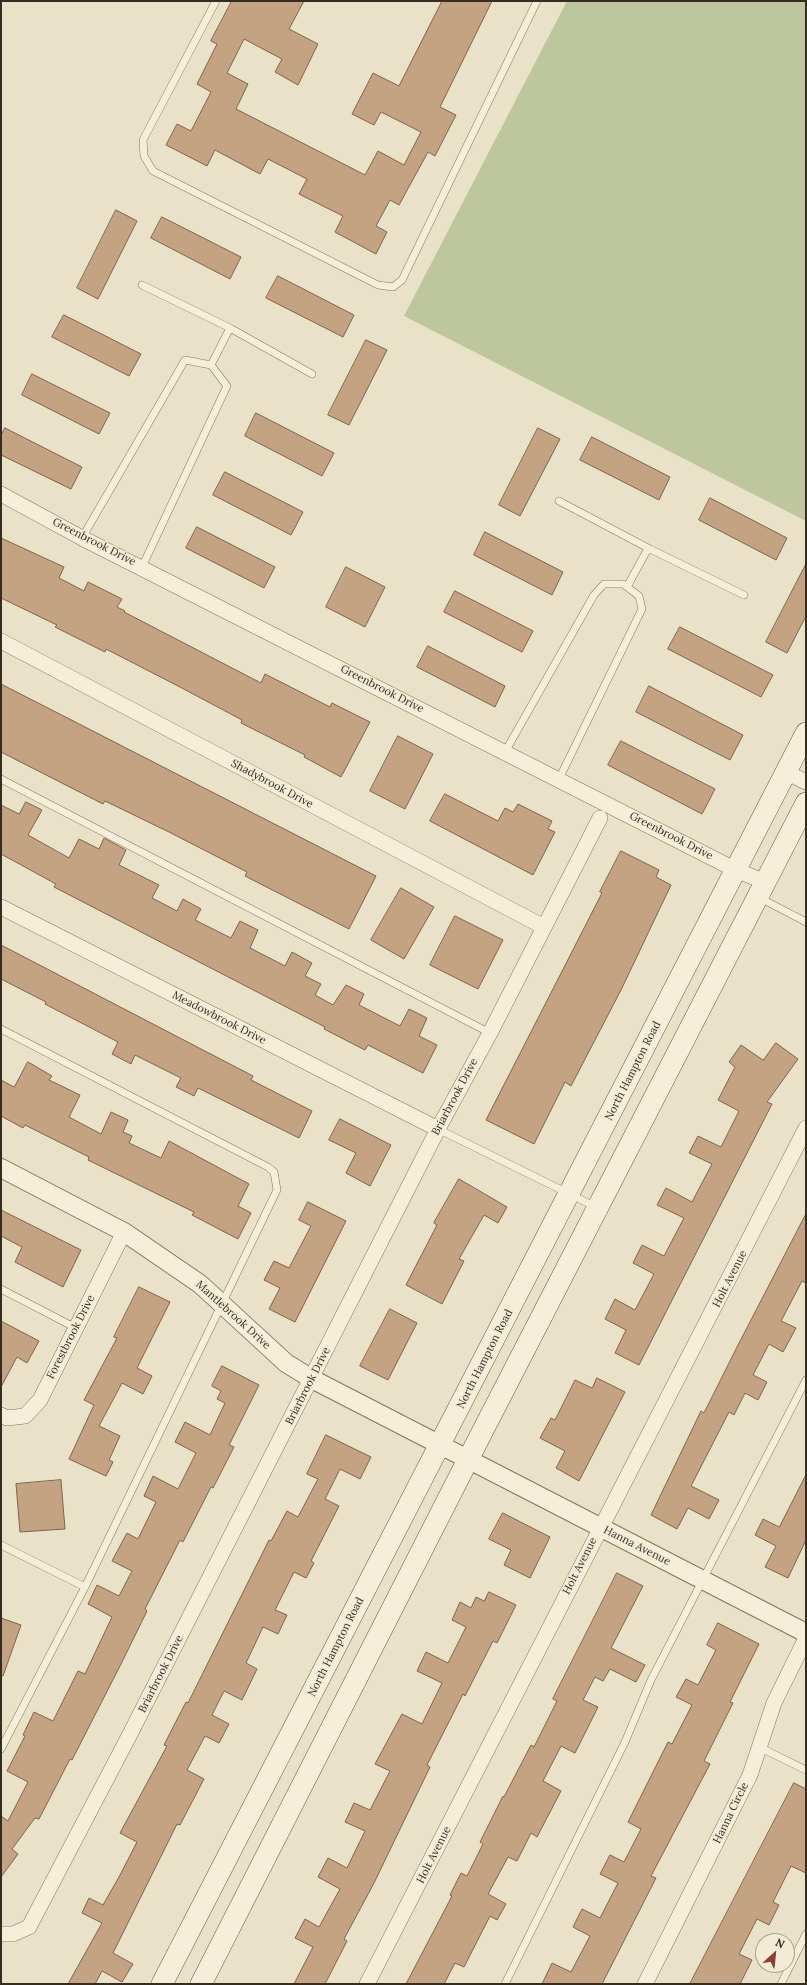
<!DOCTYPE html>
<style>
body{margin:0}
#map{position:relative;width:807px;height:1985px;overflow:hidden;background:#e9e2c8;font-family:Lora,serif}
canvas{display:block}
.frame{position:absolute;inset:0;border:2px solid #352d21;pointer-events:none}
.north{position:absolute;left:755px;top:1933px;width:40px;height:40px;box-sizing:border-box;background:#f2ecd7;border:1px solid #a6a08e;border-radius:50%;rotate:27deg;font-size:11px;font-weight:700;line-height:16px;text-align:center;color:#352d21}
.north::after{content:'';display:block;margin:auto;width:14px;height:18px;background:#8b3d36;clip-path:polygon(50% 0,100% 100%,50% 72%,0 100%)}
</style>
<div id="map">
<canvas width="807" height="1985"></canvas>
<div class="frame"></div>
<div class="north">N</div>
</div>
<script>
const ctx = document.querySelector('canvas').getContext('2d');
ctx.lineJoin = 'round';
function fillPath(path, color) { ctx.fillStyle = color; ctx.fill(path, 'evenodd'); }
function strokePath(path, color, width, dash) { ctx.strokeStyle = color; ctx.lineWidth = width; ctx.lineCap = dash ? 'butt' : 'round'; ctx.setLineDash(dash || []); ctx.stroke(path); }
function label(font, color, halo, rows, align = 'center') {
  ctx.font = font + ' Lora,serif'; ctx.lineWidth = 3; ctx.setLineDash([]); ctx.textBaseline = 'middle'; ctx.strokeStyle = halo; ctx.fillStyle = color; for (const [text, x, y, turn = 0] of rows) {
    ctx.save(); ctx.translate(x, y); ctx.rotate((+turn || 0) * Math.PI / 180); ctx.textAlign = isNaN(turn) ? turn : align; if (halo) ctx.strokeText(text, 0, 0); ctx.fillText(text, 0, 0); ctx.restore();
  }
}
fillPath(new Path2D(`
 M567,1H806V521L404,316Z`), '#bec69d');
const building = new Path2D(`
 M232,1H304L289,29L318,44L298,85L275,72L282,59L244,39L227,73L248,84L236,109L365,175L378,151L404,165L421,132L381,112L374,125L352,114L373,73L399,86L442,1H492L440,107L456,115L435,156L428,152L399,205L390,200L376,226L387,232L376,254L335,232L343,216L299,194L307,179L268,159L260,174L215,150L207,166L166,145L177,124L191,131L211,92L197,84L217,44L211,41Z
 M116,210L137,221L98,299L77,288Z
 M162,217L241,257L230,279L151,238Z
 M278,276L354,315L343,337L266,298Z
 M64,315L141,354L129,376L52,337Z
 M366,340L387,350L349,425L328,415Z
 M32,374L110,413L99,434L22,395Z
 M256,413L334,453L322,476L245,436Z
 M5,428L82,467L71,489L1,455V436Z
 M538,428L560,439L520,516L499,505Z
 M592,437L670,477L659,500L580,460Z
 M225,472L303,512L291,535L213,495Z
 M710,498L787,538L776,560L699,520Z
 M197,527L275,567L264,588L186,548Z
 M485,532L563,572L552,595L474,555Z
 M1,538L64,567L59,578L84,591L88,582L122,599L117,607L125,611L124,612L261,683L265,674L330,707L332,703L370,722L341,777L304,757L305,755L241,723L242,720L180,687L106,649L105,652L55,627L57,625L1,598Z
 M806,564V616L787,653L766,642Z
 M346,567L385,587L365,627L326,607Z
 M455,591L533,631L522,652L444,612Z
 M680,627L773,675L761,697L668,649Z
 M428,646L505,686L495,707L417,667Z
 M1,684L376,876L349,929L245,876L247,872L169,832L105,801L103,804L1,752Z
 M649,686L743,735L730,760L636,712Z
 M398,736L433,754L405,809L370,791Z
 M621,741L715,789L702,814L608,765Z
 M445,794L498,821L505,808L513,812L518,804L552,821L548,829L555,832L533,875L430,821Z
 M26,802L42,810L28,835L69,858L79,839L99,849L104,838L126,850L119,865L159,885L152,898L177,911L183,899L201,909L195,920L231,938L240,921L258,930L250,948L285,966L292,952L312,963L305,976L321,984L315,995L333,1005L346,985L364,994L359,1005L400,1026L409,1009L427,1018L419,1036L437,1045L423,1073L368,1045L365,1050L324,1029L325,1027L54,887L56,884L1,854V805L19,814Z
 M621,851L659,870L656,877L671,885L621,990L571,1086L565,1082L534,1144L486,1120L602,893L600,892Z
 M401,888L434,907L404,959L371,940Z
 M455,916L503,940L478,989L430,965Z
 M1,945L253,1076L251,1080L312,1111L299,1138L198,1088L194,1096L176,1087L181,1078L135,1055L131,1064L112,1054L118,1042L45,1004L46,1002L1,979Z
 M776,1043L798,1059L767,1102L772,1104L639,1365L615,1353L626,1330L605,1319L615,1299L635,1310L654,1274L633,1263L642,1245L664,1256L684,1218L657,1205L666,1188L692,1202L712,1164L689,1153L698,1136L721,1147L739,1111L718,1100L735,1067L729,1062L741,1045L763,1060Z
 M28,1062L52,1076L49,1080L80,1095L69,1117L101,1134L111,1112L128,1120L123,1132L132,1136L129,1143L161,1158L169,1141L249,1184L238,1206L251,1213L238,1239L192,1215L194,1212L88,1160L89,1157L25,1125L23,1128L1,1116V1080L14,1087Z
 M340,1119L391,1145L370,1186L346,1173L356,1153L329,1140Z
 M459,1179L507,1207L498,1223L484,1215L459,1259L464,1261L442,1304L406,1285L437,1225L434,1223Z
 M308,1202L346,1221L295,1322L269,1309L280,1288L264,1280L274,1261L289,1268L311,1226L299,1220Z
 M1,1210L81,1250L63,1287L15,1262L22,1247L1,1236Z
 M806,1214V1283L802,1281L781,1321L796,1328L783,1352L769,1344L753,1375L767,1382L758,1400L745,1393L734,1415L729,1412L691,1486L719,1500L709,1519L688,1508L677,1529L651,1515L701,1411L704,1413L736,1349Z
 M139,1287L170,1302L137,1368L152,1376L143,1394L122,1383L99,1426L120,1436L109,1460L113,1462L106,1476L69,1459L94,1405L84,1400L117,1338L114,1337Z
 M390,1309L417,1323L388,1380L360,1366Z
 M1,1321L39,1341L27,1363L17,1357L1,1387Z
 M222,1366L259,1385L229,1445L234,1447L213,1488L211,1487L183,1542L180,1540L145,1609L147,1611L121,1664L72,1760L70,1759L39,1819L35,1818L12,1849L18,1854L1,1877V1816L8,1821L28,1782L7,1771L25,1736L23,1735L34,1712L53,1721L78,1671L85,1674L112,1617L88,1604L97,1585L119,1596L132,1571L112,1561L127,1533L138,1539L156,1502L144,1496L153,1476L178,1489L196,1453L175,1442L185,1422L210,1435L225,1403L217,1399L221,1391L212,1386Z
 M597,1378L625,1392L579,1481L556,1468L565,1451L540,1438L551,1418L555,1420L575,1380L592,1388Z
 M326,1435L371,1457L360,1479L340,1469L325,1499L339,1506L311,1561L314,1563L306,1578L294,1572L275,1610L287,1615L278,1634L263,1627L246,1663L257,1669L242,1700L224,1691L212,1715L229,1724L219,1743L205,1736L187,1770L204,1779L180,1825L177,1824L113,1953L133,1964L122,1982L102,1971L95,1984H68L102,1923L82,1913L89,1898L103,1905L119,1877L137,1842L120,1833L167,1746L164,1745L186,1702L188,1703L269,1540L271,1541L287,1511L298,1517L318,1479L307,1474Z
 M806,1475V1540L788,1578L765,1567L776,1546L755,1535L763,1519L779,1527Z
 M61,1480L65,1529L20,1532L16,1484Z
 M503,1513L550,1537L530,1578L504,1565L511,1550L489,1539Z
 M617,1573L643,1586L611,1648L645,1665L636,1682L610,1669L603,1681L595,1677L583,1700L598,1707L575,1753L561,1746L543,1781L561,1791L537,1837L531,1833L517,1861L508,1857L488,1894L506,1904L497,1920L490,1916L464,1967L455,1963L444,1984H406L452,1896L450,1895L461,1873L467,1876L483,1844L480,1842L503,1796L504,1797L531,1745L534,1747L557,1701L553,1699Z
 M489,1592L516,1605L497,1643L493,1641L465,1696L463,1694L427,1765L430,1767L374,1883L344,1939L347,1941L325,1984H294L313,1947L295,1938L305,1919L319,1927L340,1889L318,1877L328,1858L347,1868L365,1831L345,1822L354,1803L370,1810L390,1771L375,1764L402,1714L422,1724L442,1683L417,1671L426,1652L448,1663L466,1627L452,1620L460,1602L471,1608L476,1597L484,1601Z
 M1,1618L21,1625L3,1676L1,1675Z
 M718,1623L759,1644L730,1702L733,1703L704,1761L710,1764L651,1876L656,1878L602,1984H542L552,1963L571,1972L590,1936L573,1927L582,1909L600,1918L618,1883L600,1874L610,1855L624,1862L641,1829L628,1822L668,1742L672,1744L692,1705L676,1697L686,1679L698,1685L716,1650L707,1645Z
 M794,1783L806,1789V1873L791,1866L773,1902L779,1905L769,1925L757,1919L739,1954L752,1960L740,1984H690Z`);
fillPath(building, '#c3a382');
strokePath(building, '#7f6348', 1);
const service = new Path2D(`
 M216,1L143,140L144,156L153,171L378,285L393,287L402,280L537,1
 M142,285L230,328L312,374
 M211,365L230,328
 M559,501L650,549
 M82,538L185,360L211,365L227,386L142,567
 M627,587L646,552L650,549L744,595
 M505,752L594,595L604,584H623L639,596L642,609L559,779
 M1,779L490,1033
 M760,898L806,922
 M1,1029L268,1167L274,1172L277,1190L85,1587L1,1749
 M438,1129L596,1207
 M1,1289L76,1328
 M1,1545L85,1587
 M759,1747L806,1770
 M505,1984L625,1742L651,1680L806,1380
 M781,1984L806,1934`);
const minor = new Path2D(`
 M1,494L82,538L736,870L765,882
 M1,641L544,927
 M786,772L806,782
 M1,907L438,1129
 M1,1415L7,1418L25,1416L40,1400L124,1232
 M1,1934H13L29,1927L128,1738L438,1129L490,1033L600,818
 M367,1984L806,1128
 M645,1984L750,1775L774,1703L806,1638`);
const tertiary = new Path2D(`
 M1,1168L124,1232L200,1284L286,1363L312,1379L806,1633`);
const secondary = new Path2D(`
 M162,1984L806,733
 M201,1984L477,1442L806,803`);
strokePath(service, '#83765f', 8);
strokePath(minor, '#83765f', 16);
strokePath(tertiary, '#83765f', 20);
strokePath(secondary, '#655742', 22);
strokePath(service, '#f5efda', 7);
strokePath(minor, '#f5efda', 15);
strokePath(tertiary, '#f5efda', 18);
strokePath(secondary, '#f5efda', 21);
label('11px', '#352d21', '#f2ecd7', [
 ["Greenbrook Drive",94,542,27],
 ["Greenbrook Drive",382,689,27],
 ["Shadybrook Drive",272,784,28],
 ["Greenbrook Drive",671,836,27],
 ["Meadowbrook Drive",219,1018,27],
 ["North Hampton Road",633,1071,-63],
 ["Briarbrook Drive",455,1097,-62],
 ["Holt Avenue",730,1279,-63],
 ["Mantlebrook Drive",233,1315,42],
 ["Forestbrook Drive",71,1337,-63],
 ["North Hampton Road",485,1359,-63],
 ["Briarbrook Drive",308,1386,-63],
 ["Hanna Avenue",637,1546,27],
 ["Holt Avenue",580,1566,-63],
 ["North Hampton Road",336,1647,-63],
 ["Briarbrook Drive",161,1674,-63],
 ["Hanna Circle",731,1813,-64],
 ["Holt Avenue",434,1855,-63]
]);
</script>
